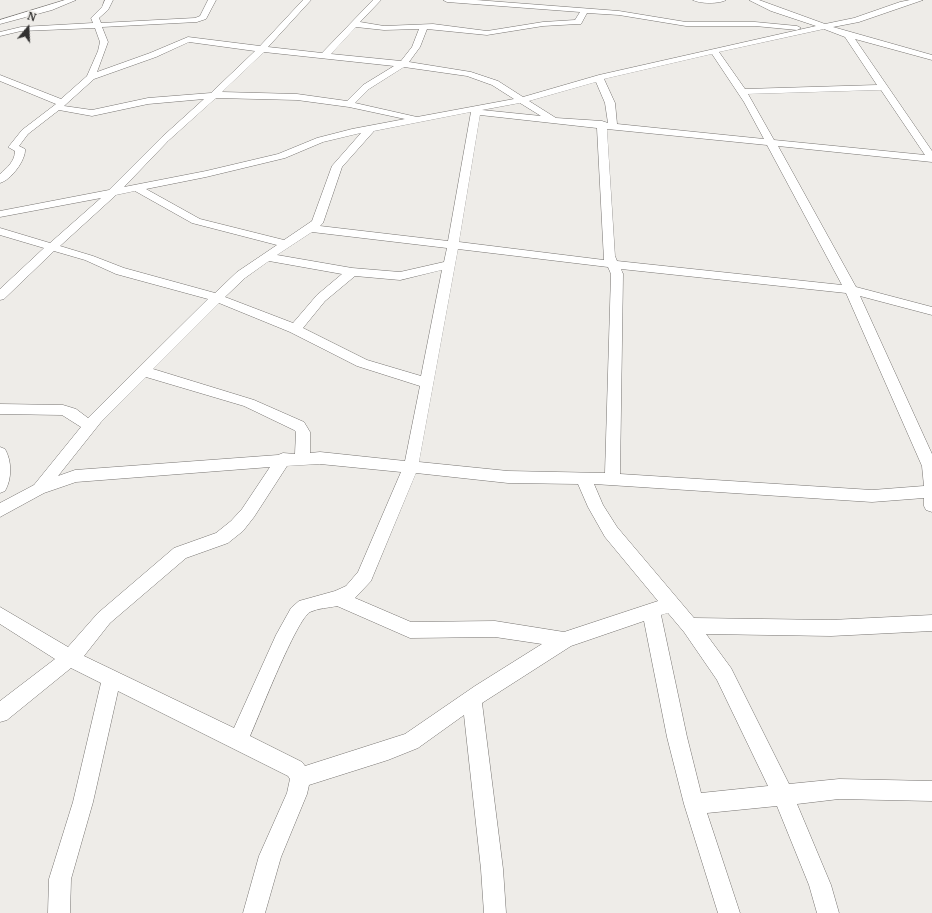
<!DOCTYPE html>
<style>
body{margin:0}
#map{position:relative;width:932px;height:913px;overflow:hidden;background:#eeece8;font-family:"PT Serif",serif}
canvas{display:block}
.north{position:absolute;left:8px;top:8px;width:40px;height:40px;-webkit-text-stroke:3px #eeece8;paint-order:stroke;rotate:19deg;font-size:11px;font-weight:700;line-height:16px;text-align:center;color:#323130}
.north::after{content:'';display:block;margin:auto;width:14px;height:18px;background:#323130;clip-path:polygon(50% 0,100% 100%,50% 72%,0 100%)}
</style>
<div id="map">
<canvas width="932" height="913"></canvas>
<div class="north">N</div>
</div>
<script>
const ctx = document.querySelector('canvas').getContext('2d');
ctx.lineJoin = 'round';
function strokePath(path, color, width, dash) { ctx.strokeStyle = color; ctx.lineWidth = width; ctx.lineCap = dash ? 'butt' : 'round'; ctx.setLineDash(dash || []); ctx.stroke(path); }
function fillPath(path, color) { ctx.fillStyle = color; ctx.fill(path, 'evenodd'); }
const street = new Path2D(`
 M65,0H76L52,10L0,24V20Z
 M105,0H113L108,10L99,18L101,23L195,18L200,16L208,0H216L206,19L197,22L102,27L108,42L97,72L150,53L188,37L260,46L303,0H311L268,47L322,53L373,0H381L360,22L384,26L433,24L487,31L543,22L575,20L580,12L447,2L443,0H476L619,11L686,22H755L797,26L801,28L797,30L755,26H686L619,15L587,13L581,24H578L543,26L487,35L427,29L420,47L409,62L471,72L498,81L523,97L599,75L816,26L771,11L749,0H759L825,24L854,18L900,2L910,0H923L859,22L833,27L932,55V60L855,39L932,151V162L778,146L856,287L932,307V315L860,296L932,454V512L926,510L924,506V498L872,502L594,484L603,505L617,527L694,618L831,620L932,615V631L831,636L706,634L731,668L789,784L839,779L932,781V801L839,799L797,804L831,885L839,913H817L809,885L777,806L707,813L740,913H718L684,804L667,737L644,621L571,646L482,703L503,869L506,913H484L481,869L464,715L418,748L388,760L309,785L307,794L281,857L265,913H243L259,856L287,793L290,779L288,776L118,691L93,802L71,879L70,913H48L49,879L73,802L101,683L71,668L7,720L0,722V701L55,659L0,624V607L68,647L98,613L174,548L216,533L231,521L242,509L270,467L76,482L44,493L0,517V503L34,485L81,427L62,415L0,414V404L63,405L76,409L88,418L208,299L116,274L85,260L54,251L4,299L0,300V289L44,248L0,235V228L50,243L101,198L0,217V211L109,190L162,137L204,99L148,104L92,116L59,110L28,134L19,146L25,149C26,160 11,180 0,183V174C7,168 15,161 15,151L8,147L10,145L22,130L56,104L0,81V75L61,99L87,76L98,51L100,42L95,28L21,31L0,36V32L21,27L93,23L91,18L102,7ZM356,27L384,30L419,29L412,47L401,61L331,54ZM824,29L845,37L877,85L745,89L719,52ZM189,42L255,51L211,93L148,98L92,110L64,106L94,79L156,57ZM264,52L394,66L363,85L347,101L297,94L222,92ZM712,54L744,102L764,139L617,124L615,103L604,79ZM404,67L467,76L492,85L514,99L417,117L355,103L369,89ZM596,82L605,103L608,123L602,121L556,118L529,101ZM881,90L925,155L774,140L748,94ZM216,98L297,100L349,107L405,119L352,129L317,138L278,154L206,171L124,187L168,141ZM520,103L541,116L482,110ZM471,112L448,241L320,226L323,223L342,167L374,131ZM480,115L597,128L604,260L459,242ZM607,129L767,145L842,285L617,261L615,256ZM361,133L332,166L312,221L284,240L200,219L146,189L206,177L285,158L323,142ZM135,191L192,223L277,245L237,272L215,293L124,268L93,256L60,246L116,195ZM312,232L447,248L444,262L400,272L352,268L277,255ZM458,249L608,267L611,274L605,473L508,471L419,462ZM269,261L342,274L317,295L293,323L225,297L245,278ZM621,269L846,293L922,466L924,486L872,490L620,474L623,274ZM442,270L421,376L367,360L303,328L325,301L355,276L400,280ZM219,303L290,332L357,366L420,386L405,461L320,452L310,453V432L304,422L254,400L153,369ZM146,377L244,406L294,430L296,432L295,454L283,453L278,455L75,470L58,476L101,422ZM320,464L401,472L358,572L346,586L335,591L299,601L291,608L276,635L234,728L84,656L110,623L186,558L228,543L243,531L254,517L287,466ZM416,473L508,483L578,484L588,507L605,537L658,601L564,632L495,621L411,622L355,598L371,581L373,576ZM337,606L410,638L495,637L542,644L475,686L405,734L305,766L302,762L250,736C259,716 296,620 310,612C318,608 329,608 337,606ZM668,613L684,632L717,680L768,786L701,793L687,737L661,615Z
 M693,0H726C720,4 699,4 693,0Z
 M0,447L5,449C12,461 12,479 5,491L0,493Z`);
strokePath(street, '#777471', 1);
fillPath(street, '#fff');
</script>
